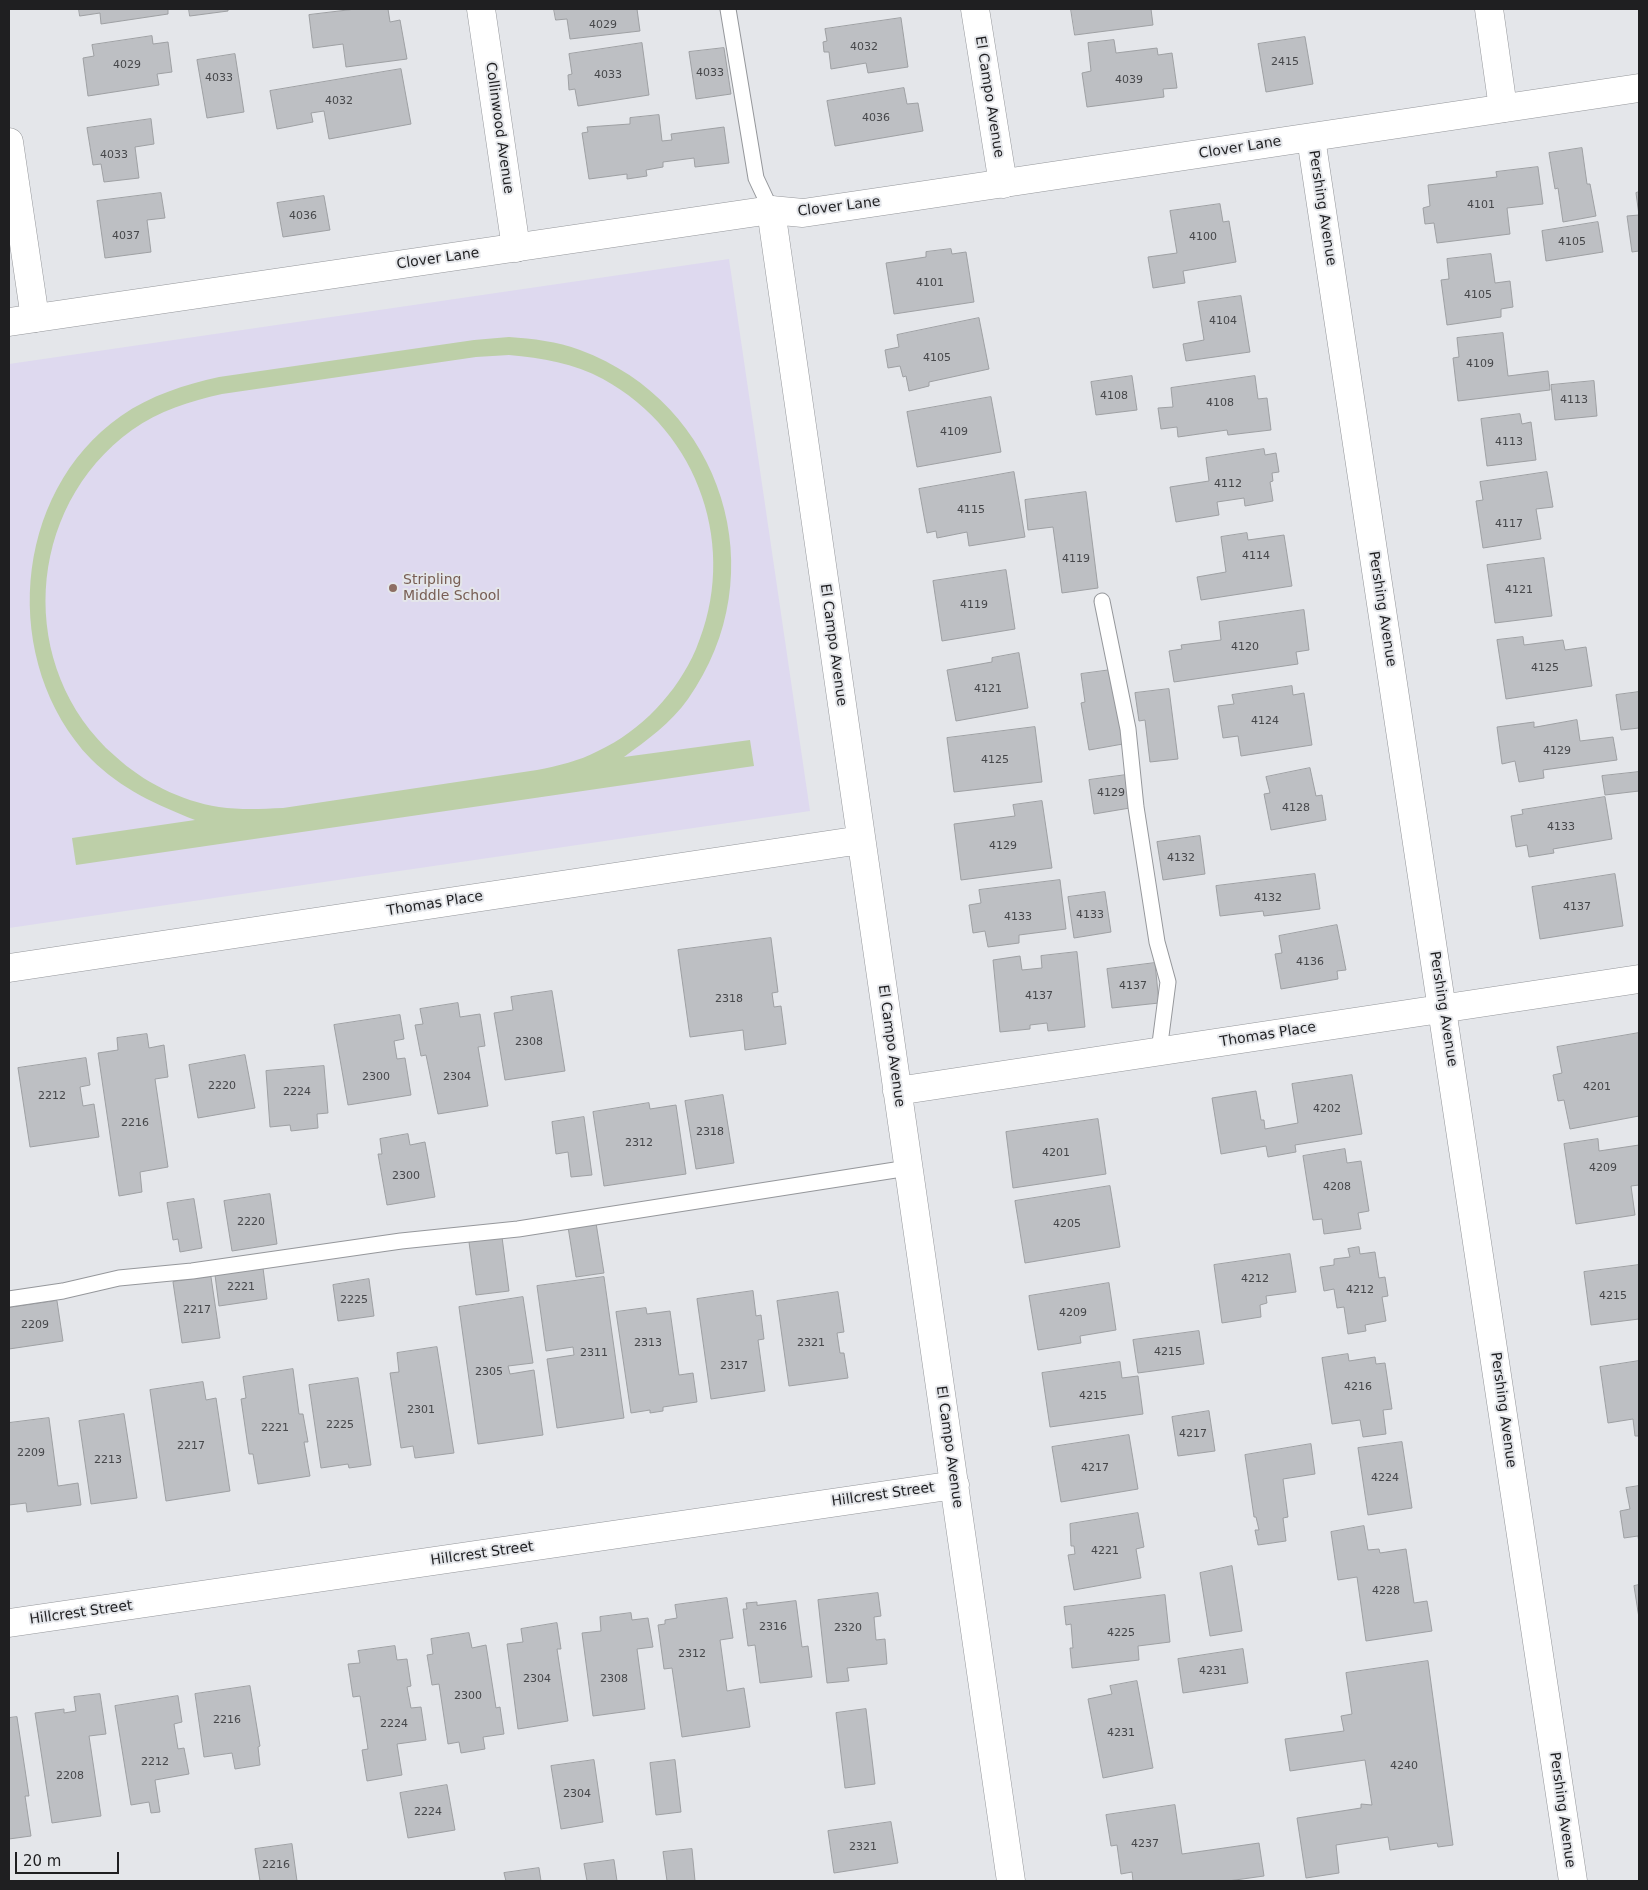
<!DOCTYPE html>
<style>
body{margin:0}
#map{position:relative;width:1648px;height:1890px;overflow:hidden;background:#e4e6ea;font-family:"DejaVu Sans",sans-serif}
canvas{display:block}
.frame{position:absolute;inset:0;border:10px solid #1f1f21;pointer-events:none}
.scale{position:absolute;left:15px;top:1852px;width:104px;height:22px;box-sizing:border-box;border:2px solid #1f1f21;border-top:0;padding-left:6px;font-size:15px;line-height:18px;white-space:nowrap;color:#1f1f21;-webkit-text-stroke:4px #e4e6ea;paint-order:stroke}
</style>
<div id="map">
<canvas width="1648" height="1890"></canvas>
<div class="frame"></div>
<div class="scale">20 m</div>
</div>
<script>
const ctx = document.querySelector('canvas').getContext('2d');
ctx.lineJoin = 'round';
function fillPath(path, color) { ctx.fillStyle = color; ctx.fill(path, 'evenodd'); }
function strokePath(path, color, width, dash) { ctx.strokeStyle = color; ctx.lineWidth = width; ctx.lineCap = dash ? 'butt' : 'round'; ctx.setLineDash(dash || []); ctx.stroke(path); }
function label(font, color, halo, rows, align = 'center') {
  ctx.font = font + ' "DejaVu Sans",sans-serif'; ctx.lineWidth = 4; ctx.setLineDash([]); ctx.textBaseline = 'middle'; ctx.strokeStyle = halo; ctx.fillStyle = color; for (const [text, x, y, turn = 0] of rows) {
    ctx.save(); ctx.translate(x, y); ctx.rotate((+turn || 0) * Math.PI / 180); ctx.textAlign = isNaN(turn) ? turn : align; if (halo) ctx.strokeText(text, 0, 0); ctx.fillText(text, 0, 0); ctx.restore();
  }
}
fillPath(new Path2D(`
 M729,259L810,811L9,928V364Z`), '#ded9ef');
fillPath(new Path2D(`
 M509,337C533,339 557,341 580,350C723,403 777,574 688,699C671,723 647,740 624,757L750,740L754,766L76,865L72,838L195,820C157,805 121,789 91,759C0,664 11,493 121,416C151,395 184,385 219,377L474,340ZM509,355C542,358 574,363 603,379C700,432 739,549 696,649C677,693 641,731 598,751C579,761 558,766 537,770L283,808C261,809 240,810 219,807C181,801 143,782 115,756C16,669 24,508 132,430C159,411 190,401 222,394L476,357Z`), '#bdcfa8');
const building = new Path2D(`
 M79,9H168V14L101,24L100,13L80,16Z
 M189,9H228V11L190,16Z
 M356,9H388L390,22L400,20L407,59L346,67L343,44L313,48L309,15Z
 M554,9H637L640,31L570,39L567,19L556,20Z
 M1071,9H1151L1153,25L1075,35Z
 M901,18L908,67L868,73L866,63L831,69L829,52H824L823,42L827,41L825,29Z
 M152,36L153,44L168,42L172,72L157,74L159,85L88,96L83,58L94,56L92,45Z
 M1305,37L1313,84L1266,92L1258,44Z
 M1114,40L1116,53L1157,48L1158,55L1172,53L1177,88L1163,89L1164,97L1087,107L1082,73L1091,71L1088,43Z
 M642,43L649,95L578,106L575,89L569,90L568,75L572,74L569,54Z
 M724,48L731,94L696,99L689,52Z
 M235,54L244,112L207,118L197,60Z
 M401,69L411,124L329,139L324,111L311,113L313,122L277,129L270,91Z
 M904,88L907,104L918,103L923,131L835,146L827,101Z
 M659,115L662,141L672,140L671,134L724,127L729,163L695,167L694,158L663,162V167L646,170L647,176L627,179V174L589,179L582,133L588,132L587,127L630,124V118Z
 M151,119L154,144L135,147L139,178L104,182L101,164L93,165L87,128Z
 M1582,148L1587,184H1590L1596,216L1563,222L1558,188L1555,189L1549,153Z
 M1538,167L1543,204L1507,208L1510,234L1437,243L1434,223L1425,224L1423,208L1430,206L1428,185L1497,177L1496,172Z
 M1639,192V251L1632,252L1627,216L1639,215L1636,193Z
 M161,193L165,218L147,220L151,252L105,258L97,201Z
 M324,196L330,230L283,237L277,203Z
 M1220,204L1223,222L1229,221L1236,262L1183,271L1185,283L1153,288L1148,257L1177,253L1170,211Z
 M1598,222L1603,252L1546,261L1542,231Z
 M951,249L952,254L966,252L974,302L894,314L886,263L926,257V252Z
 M1491,254L1495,283L1510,281L1513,307L1501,309V317L1447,325L1441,280L1449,279L1447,259Z
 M1241,296L1250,352L1186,361L1183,344L1204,340L1198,302Z
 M979,318L989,369L929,382V386L909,391L906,376L903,377L900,366L888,368L885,350L899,347L897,335Z
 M1503,333L1508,376L1548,371L1550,390L1458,401L1453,358L1459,357L1457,338Z
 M1132,376L1137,410L1096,415L1091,382Z
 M1255,376L1258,399L1267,398L1271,430L1228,435L1227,430L1178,437L1177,427L1161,429L1158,408L1173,407L1171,388Z
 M1594,381L1597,416L1555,420L1551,385Z
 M991,397L1001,452L917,467L907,412Z
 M1520,414L1522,424L1531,422L1536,460L1487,466L1481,419Z
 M1264,449L1265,455L1276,453L1279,472L1272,473L1273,481L1270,482L1273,501L1245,506L1244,498L1217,502L1219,515L1176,522L1170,487L1209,481L1206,458Z
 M1014,472L1025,537L969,546L967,532L937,538L936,531L927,533L919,489Z
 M1547,472L1553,507L1536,509L1541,539L1483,548L1476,501L1483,500L1480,482Z
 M1086,492L1098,588L1062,593L1053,527L1028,530L1025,500Z
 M1247,533L1248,540L1284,535L1292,586L1201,600L1197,577L1226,572L1221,537Z
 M1544,558L1552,616L1495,623L1487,565Z
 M1006,570L1015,629L942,641L933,581Z
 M1304,610L1309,650L1296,652L1298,664L1174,682L1169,651L1182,649L1181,645L1221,640L1219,622Z
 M1523,637L1524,645L1563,640L1565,650L1586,647L1592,686L1506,699L1497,640Z
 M1019,653L1028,708L956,721L947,670L992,662V658Z
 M1111,670L1123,744L1089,750L1081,703L1085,702L1081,674Z
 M1292,686L1293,695L1304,693L1312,745L1241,756L1238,736L1223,738L1218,706L1234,704L1232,695Z
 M1169,689L1178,759L1150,762L1145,720L1139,721L1135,693Z
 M1639,692V728L1621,730L1616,695Z
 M1577,720L1580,741L1613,737L1617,760L1543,770L1544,778L1519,782L1515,761L1502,764L1497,727L1534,722V727Z
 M1035,727L1042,782L954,792L947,738Z
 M1310,768L1316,796L1322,795L1326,820L1271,830L1264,794L1270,793L1266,777Z
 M1639,772V793V791L1605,795L1602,776Z
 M1126,775L1136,807L1094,814L1089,780Z
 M1605,797L1612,839L1553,849L1554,853L1529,857L1527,845L1516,847L1511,816L1523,814L1522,810Z
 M1042,801L1052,868L961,880L954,824L1015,816L1013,805Z
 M1200,836L1205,874L1163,880L1157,842Z
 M1315,874L1320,909L1264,916L1263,911L1220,916L1216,886Z
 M1615,874L1623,926L1540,939L1532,887Z
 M1060,880L1066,929L1019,935V943L988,947L985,931L973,933L969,905L981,903L979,890Z
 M1105,892L1111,932L1074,938L1068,897Z
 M1337,925L1346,970L1337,971L1338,979L1281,989L1275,954L1282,953L1279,936Z
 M771,938L778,992L772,993L774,1007L781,1006L786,1044L745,1050L743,1030L690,1037L678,950Z
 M1077,952L1085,1027L1048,1031L1047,1023L1030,1025V1029L1000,1032L993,960L1020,956L1022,970L1042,968L1041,956Z
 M1155,963L1159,1003L1112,1008L1107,969Z
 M552,991L565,1071L505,1080L494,1013L513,1010L511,997Z
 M458,1003L460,1017L480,1014L485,1046L478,1047L488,1106L438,1114L426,1055L421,1056L415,1025L423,1024L420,1009Z
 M400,1015L404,1039L394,1041L397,1059L405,1058L411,1095L348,1105L334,1025Z
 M1639,1033V1116L1570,1129L1564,1100L1558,1101L1553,1075L1562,1073L1557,1047Z
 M147,1034L149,1048L164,1045L168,1077L155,1079L168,1167L140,1172L142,1192L119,1196L98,1053L118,1050L117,1038Z
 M245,1055L255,1108L198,1118L189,1065Z
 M86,1058L90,1085L80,1087L83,1106L94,1104L99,1137L30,1147L18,1068Z
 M324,1066L328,1113L317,1114L318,1128L291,1131L290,1125L270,1127L266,1071Z
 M1352,1075L1362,1134L1295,1145L1296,1152L1268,1157L1266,1146L1221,1154L1212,1098L1256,1091L1261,1120H1264L1265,1129L1298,1123L1292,1084Z
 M723,1095L734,1163L696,1169L685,1101Z
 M649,1103L650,1109L676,1105L686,1174L604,1186L593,1112Z
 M584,1117L592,1175L571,1177L568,1152L556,1154L552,1122Z
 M1098,1119L1106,1174L1013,1188L1006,1132Z
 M408,1134L410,1145L425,1142L435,1197L387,1205L378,1154H382L380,1139Z
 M1598,1139L1599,1151L1639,1145V1185L1631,1186L1635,1215L1576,1224L1564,1144Z
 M1345,1149L1347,1163L1361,1161L1369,1211L1358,1213L1361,1229L1324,1234L1322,1219L1313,1220L1303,1156Z
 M1110,1186L1120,1247L1025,1263L1015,1201Z
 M270,1194L277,1244L232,1251L224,1201Z
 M194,1199L202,1248L180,1252L178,1239L173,1240L167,1203Z
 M596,1223L604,1273L576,1277L568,1227Z
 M502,1237L509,1291L476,1295L469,1242Z
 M1359,1247L1360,1254L1375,1252L1379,1278L1385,1277L1388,1296L1382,1297L1386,1321L1365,1325L1366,1331L1348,1334L1344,1307L1337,1308L1334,1289L1324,1291L1320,1267L1334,1265V1259L1350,1257L1348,1249Z
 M1290,1254L1296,1292L1266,1296L1267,1303L1260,1305L1261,1317L1222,1323L1214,1265Z
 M1639,1265V1319L1591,1325L1584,1272Z
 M263,1268L267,1299L219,1306L215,1275Z
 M211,1277L220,1338L182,1343L173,1282Z
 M604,1277L624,1418L557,1428L547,1359L574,1355L573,1347L546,1351L537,1286Z
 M369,1279L374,1316L338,1321L333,1285Z
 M1109,1283L1116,1330L1080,1336L1081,1343L1038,1350L1029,1296Z
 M753,1291L756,1316L761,1315L764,1339L758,1340L765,1391L711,1399L697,1299Z
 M838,1292L844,1332L837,1333L840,1353H844L848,1378L789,1386L777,1301Z
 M523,1297L533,1363L508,1366L510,1374L534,1370L543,1435L478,1444L459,1307Z
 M57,1301L63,1341L9,1349V1308Z
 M646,1308L647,1314L670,1311L679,1375L693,1373L697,1402L663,1407V1411L650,1413V1410L631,1413L616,1312Z
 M1199,1331L1204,1364L1138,1373L1133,1340Z
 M437,1347L454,1453L415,1458L413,1446L401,1448L390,1373L399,1372L397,1353Z
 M1348,1354L1349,1361L1375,1357L1376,1364L1385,1363L1392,1409L1383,1410L1386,1434L1363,1437L1360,1420L1332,1424L1322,1358Z
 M1639,1361V1436H1635L1633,1419L1608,1423L1600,1367Z
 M1120,1362L1122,1378L1138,1376L1143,1414L1050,1427L1042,1373Z
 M293,1369L299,1414H303L308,1442H304L310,1476L258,1484L253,1454H249L241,1399L246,1398L243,1377Z
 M358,1378L371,1465L349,1468L348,1464L321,1468L309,1385Z
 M203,1382L206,1400L216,1398L230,1491L166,1501L150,1390Z
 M1209,1411L1215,1451L1178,1456L1172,1417Z
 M124,1414L137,1498L91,1504L79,1421Z
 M49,1418L58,1486L78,1483L81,1505L27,1512L26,1503L9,1505V1423Z
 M1129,1435L1138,1489L1061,1502L1052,1447Z
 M1402,1442L1412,1508L1368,1515L1358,1448Z
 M1311,1444L1315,1474L1283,1479L1288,1517L1283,1518L1286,1541L1258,1545L1255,1530H1259L1256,1517H1254L1245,1455Z
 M1639,1486V1543L1638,1536L1624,1538L1620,1511L1630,1509L1626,1488Z
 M1138,1513L1144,1547L1136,1549L1141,1578L1074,1590L1068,1555L1075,1554L1074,1546H1071L1070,1524Z
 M1364,1526L1368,1550L1379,1549L1380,1553L1406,1549L1414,1603L1427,1601L1432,1631L1366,1641L1357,1577L1338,1580L1331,1532Z
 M1232,1566L1242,1631L1210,1636L1200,1573Z
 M1639,1585V1618L1634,1586Z
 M878,1593L881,1616L874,1617L876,1640L885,1639L887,1664L847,1668L849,1681L827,1683L818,1600Z
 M1165,1595L1170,1642L1138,1646L1139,1660L1072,1668L1070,1648H1073L1071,1624L1066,1625L1064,1607Z
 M727,1598L733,1638L720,1640L727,1691L744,1688L750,1727L682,1737L672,1668L664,1669L658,1625L665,1624V1620L677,1618L675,1605Z
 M796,1601L802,1647L808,1646L812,1677L760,1683L755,1645L748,1646L743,1609H747L746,1603L757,1602V1605Z
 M631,1613L632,1620L648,1618L653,1647L637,1649L645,1709L593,1716L582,1633L601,1631L600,1617Z
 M557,1623L561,1649H557L568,1721L518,1729L507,1644L523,1642L521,1629Z
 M469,1633L472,1648L486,1645L496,1708L500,1707L504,1734L483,1737L485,1749L461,1753L459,1742L448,1744L439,1684L432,1685L427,1655L433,1654L431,1639Z
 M395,1646L397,1660L407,1659L411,1686L407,1687L411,1708L421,1707L426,1740L397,1744L402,1775L367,1781L362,1750L368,1749L360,1696L353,1697L348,1664L360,1663L358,1651Z
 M1243,1649L1248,1683L1183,1693L1178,1659Z
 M1428,1661L1453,1845L1438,1847L1437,1843L1390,1850L1388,1837L1336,1845L1339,1873L1306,1878L1297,1818L1361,1808V1804L1372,1805L1365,1760L1290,1771L1285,1739L1344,1731L1341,1716L1352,1714L1346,1673Z
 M1137,1681L1153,1768L1103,1778L1088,1699L1112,1694L1110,1686Z
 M250,1686L260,1746L258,1747L260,1765L235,1769L232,1753L204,1757L195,1694Z
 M100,1694L106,1734L89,1736L101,1816L52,1823L35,1713L64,1709V1713L76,1711L74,1697Z
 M178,1696L182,1722L174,1724L178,1749L184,1748L189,1774L155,1780L160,1812L151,1813L149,1802L131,1805L115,1706Z
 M866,1709L875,1784L845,1788L836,1713Z
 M17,1717L29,1796H25L31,1836L9,1839V1718Z
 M594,1760L603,1822L561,1829L551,1766Z
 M675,1760L681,1812L656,1815L650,1763Z
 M447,1785L455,1830L408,1838L400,1793Z
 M1175,1805L1182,1854L1259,1843L1264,1876L1228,1881H1133L1132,1872L1121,1874L1117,1845L1111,1846L1106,1815Z
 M891,1822L898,1863L834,1873L828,1831Z
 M292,1844L297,1881H260L255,1849Z
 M692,1849L695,1881H667L663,1852Z
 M614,1860L617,1881H587L584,1864Z
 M539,1868L541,1881H506L504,1873Z`);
fillPath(building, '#bdbfc3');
strokePath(building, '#9ea0a3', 1);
const service = new Path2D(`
 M728,9L756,178L771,210
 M1102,601L1128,729L1136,807L1157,942L1168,982L1159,1051
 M9,1299L63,1291L119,1278L192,1271L401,1241L518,1229L908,1168`);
const minor = new Path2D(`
 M481,9L516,248
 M975,9L1003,184
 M1489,9L1503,108
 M1311,138L1573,1881
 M9,142L35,318
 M771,210L1011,1881
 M9,968L861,840
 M897,1091L1639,979
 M9,1623L955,1485`);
const tertiary = new Path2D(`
 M9,322L771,210L803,213L898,199L1639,88`);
strokePath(service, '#95979b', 17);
strokePath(minor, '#95979b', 29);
strokePath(tertiary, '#95979b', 29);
strokePath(service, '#fff', 15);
strokePath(minor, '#fff', 28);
strokePath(tertiary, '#fff', 28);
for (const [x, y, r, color] of [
 [393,588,5,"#8d6e63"]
]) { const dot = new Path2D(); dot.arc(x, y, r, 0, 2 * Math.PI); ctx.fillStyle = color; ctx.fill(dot); strokePath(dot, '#e4e6ea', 2); }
label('11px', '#46474a', null, [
 ["4029",603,25],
 ["4032",864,47],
 ["2415",1285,62],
 ["4029",127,65],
 ["4033",710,73],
 ["4033",608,75],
 ["4033",219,78],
 ["4039",1129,80],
 ["4032",339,101],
 ["4036",876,118],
 ["4033",114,155],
 ["4101",1481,205],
 ["4036",303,216],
 ["4037",126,236],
 ["4100",1203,237],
 ["4105",1572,242],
 ["4101",930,283],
 ["4105",1478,295],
 ["4104",1223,321],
 ["4105",937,358],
 ["4109",1480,364],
 ["4108",1114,396],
 ["4113",1574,400],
 ["4108",1220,403],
 ["4109",954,432],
 ["4113",1509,442],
 ["4112",1228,484],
 ["4115",971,510],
 ["4117",1509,524],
 ["4114",1256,556],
 ["4119",1076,559],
 ["4121",1519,590],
 ["4119",974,605],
 ["4120",1245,647],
 ["4125",1545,668],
 ["4121",988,689],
 ["4124",1265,721],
 ["4129",1557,751],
 ["4125",995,760],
 ["4129",1111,793],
 ["4128",1296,808],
 ["4133",1561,827],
 ["4129",1003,846],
 ["4132",1181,858],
 ["4132",1268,898],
 ["4137",1577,907],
 ["4133",1090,915],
 ["4133",1018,917],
 ["4136",1310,962],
 ["4137",1133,986],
 ["4137",1039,996],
 ["2318",729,999],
 ["2308",529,1042],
 ["2300",376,1077],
 ["2304",457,1077],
 ["2220",222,1086],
 ["4201",1597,1087],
 ["2224",297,1092],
 ["2212",52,1096],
 ["4202",1327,1109],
 ["2216",135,1123],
 ["2318",710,1132],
 ["2312",639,1143],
 ["4201",1056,1153],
 ["4209",1603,1168],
 ["2300",406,1176],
 ["4208",1337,1187],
 ["2220",251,1222],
 ["4205",1067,1224],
 ["4212",1255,1279],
 ["2221",241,1287],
 ["4212",1360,1290],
 ["4215",1613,1296],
 ["2225",354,1300],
 ["2217",197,1310],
 ["4209",1073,1313],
 ["2209",35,1325],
 ["2313",648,1343],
 ["2321",811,1343],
 ["4215",1168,1352],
 ["2311",594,1353],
 ["2317",734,1366],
 ["2305",489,1372],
 ["4216",1358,1387],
 ["4215",1093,1396],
 ["2301",421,1410],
 ["2225",340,1425],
 ["2221",275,1428],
 ["4217",1193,1434],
 ["2217",191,1446],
 ["2209",31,1453],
 ["2213",108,1460],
 ["4217",1095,1468],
 ["4224",1385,1478],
 ["4221",1105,1551],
 ["4228",1386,1591],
 ["2316",773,1627],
 ["2320",848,1628],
 ["4225",1121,1633],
 ["2312",692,1654],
 ["4231",1213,1671],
 ["2304",537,1679],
 ["2308",614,1679],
 ["2300",468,1696],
 ["2216",227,1720],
 ["2224",394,1724],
 ["4231",1121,1733],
 ["2212",155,1762],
 ["4240",1404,1766],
 ["2208",70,1776],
 ["2304",577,1794],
 ["2224",428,1812],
 ["4237",1145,1844],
 ["2321",863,1847],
 ["2216",276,1865]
]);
label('14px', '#1f1f21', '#e4e6ea', [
 ["El Campo Avenue",989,97,81],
 ["Collinwood Avenue",499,128,82],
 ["Clover Lane",1240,148,-9],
 ["Clover Lane",839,207,-7],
 ["Pershing Avenue",1322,208,81],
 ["Clover Lane",438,259,-8],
 ["Pershing Avenue",1382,609,81],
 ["El Campo Avenue",833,645,82],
 ["Thomas Place",435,904,-9],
 ["Pershing Avenue",1443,1009,81],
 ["Thomas Place",1268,1035,-9],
 ["El Campo Avenue",891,1046,82],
 ["Pershing Avenue",1503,1410,82],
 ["El Campo Avenue",949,1447,82],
 ["Hillcrest Street",883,1495,-8],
 ["Hillcrest Street",482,1554,-8],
 ["Hillcrest Street",81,1613,-8],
 ["Pershing Avenue",1562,1810,82]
]);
label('14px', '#785e54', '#e4e6ea', [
 ["Stripling",403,580],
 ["Middle School",403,596]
], 'left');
</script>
